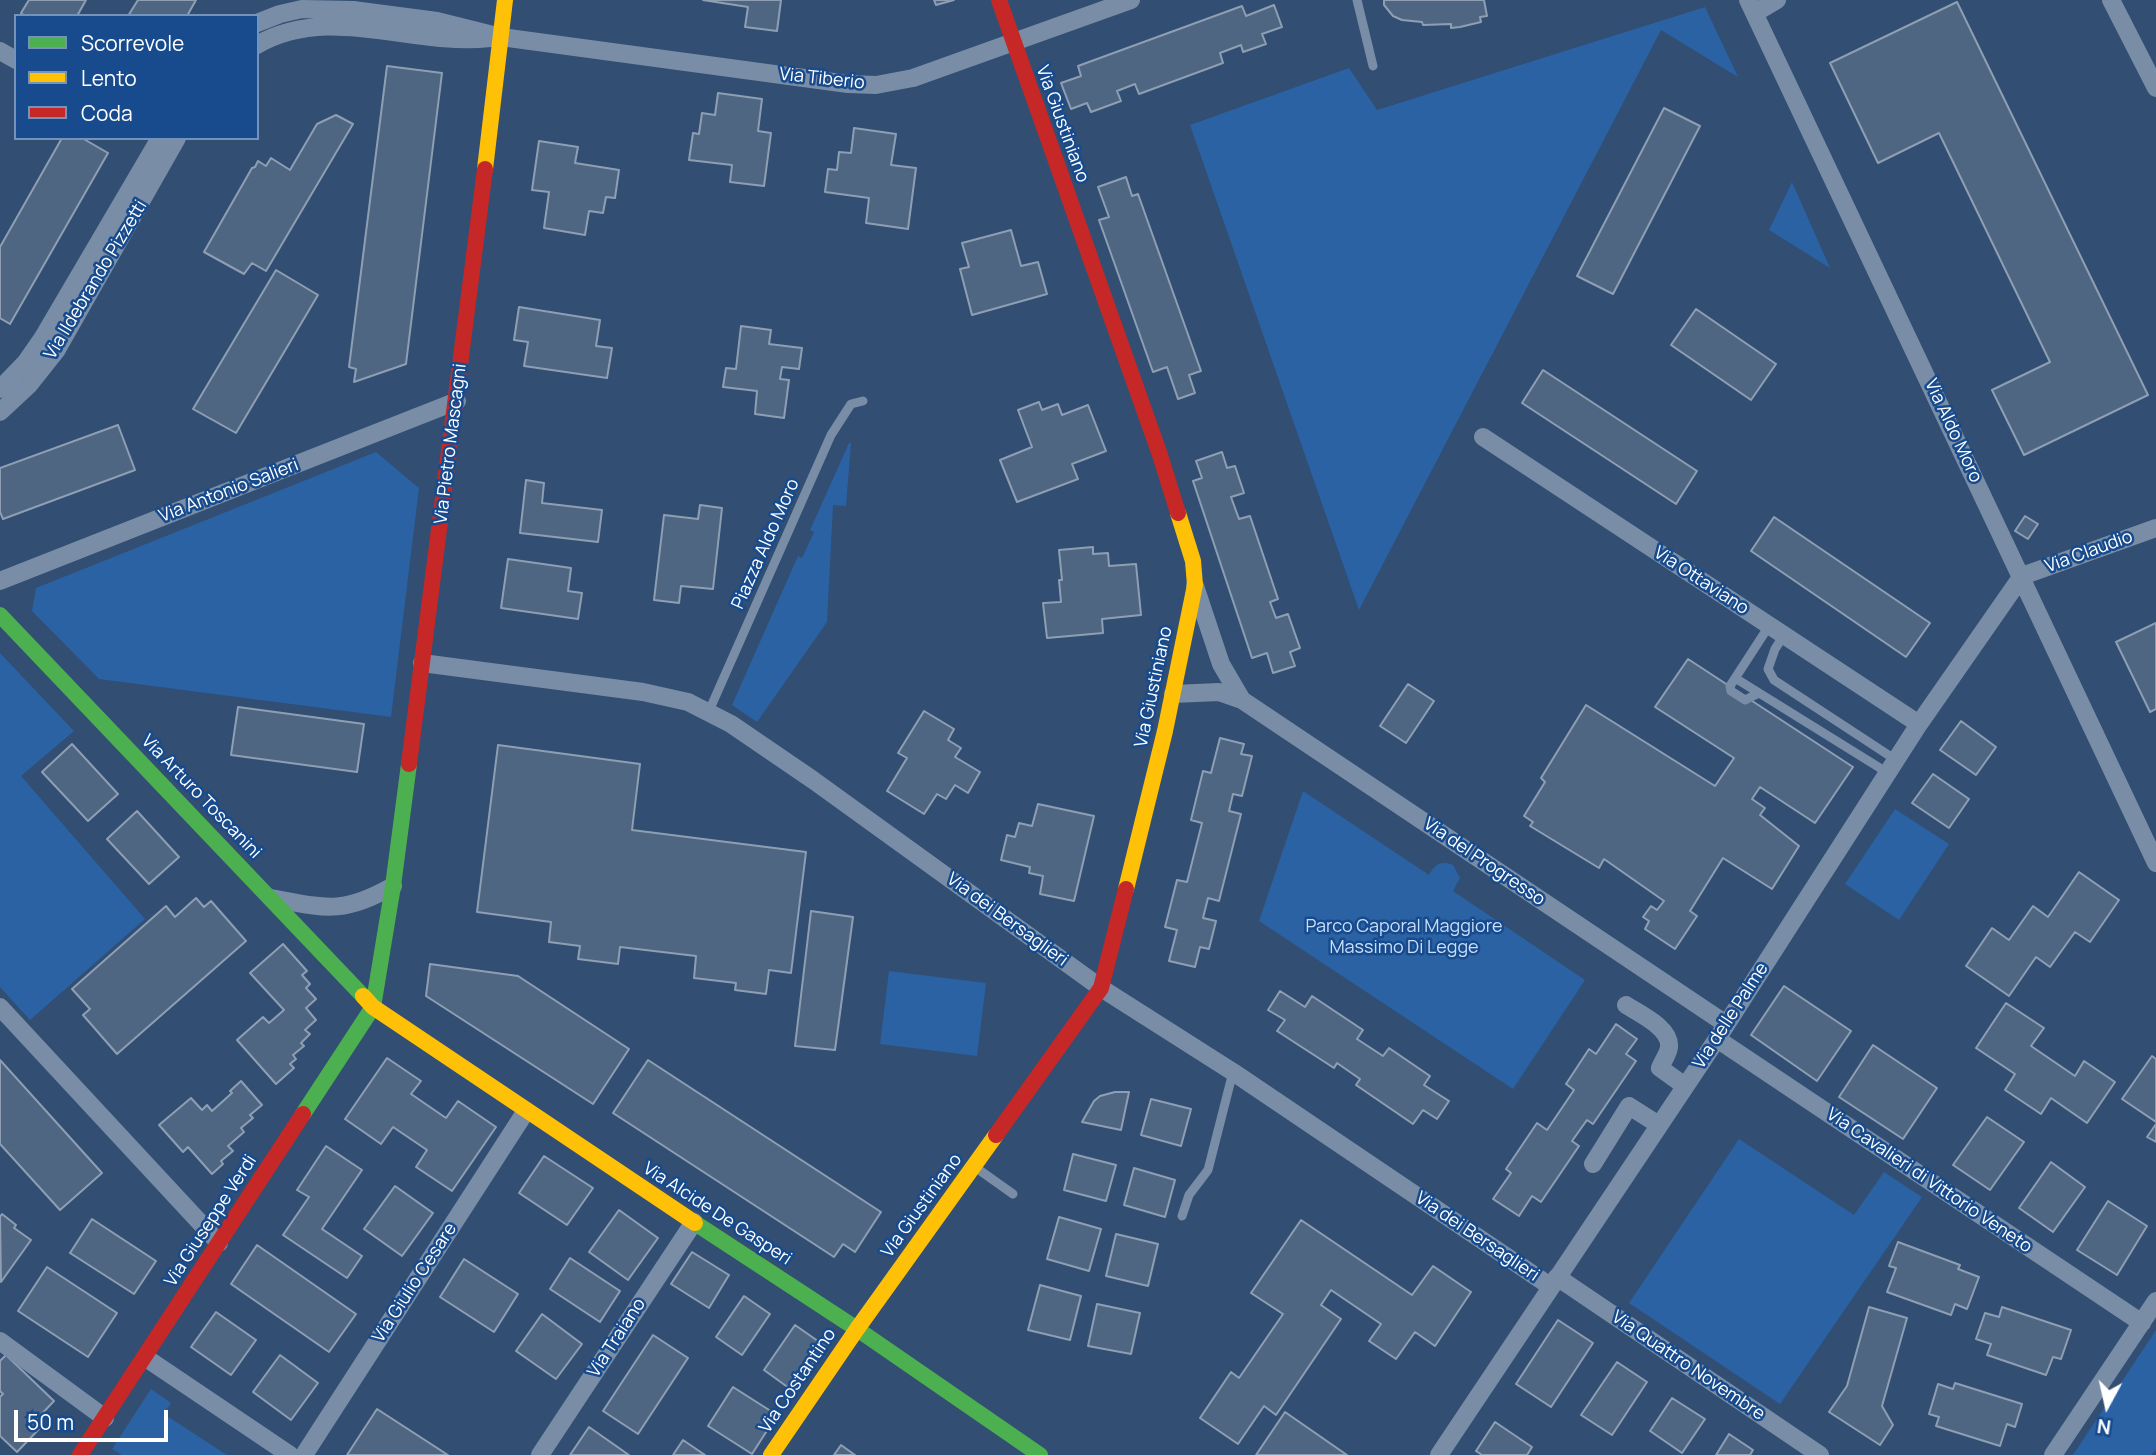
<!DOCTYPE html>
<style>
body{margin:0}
#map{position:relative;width:2156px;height:1455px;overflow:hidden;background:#324e72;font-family:Manrope,sans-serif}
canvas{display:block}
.legend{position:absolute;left:14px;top:14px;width:245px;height:126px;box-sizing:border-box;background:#174b8d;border:2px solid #7493bb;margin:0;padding:9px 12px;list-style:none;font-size:21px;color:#fff}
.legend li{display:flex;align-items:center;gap:14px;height:35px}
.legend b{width:35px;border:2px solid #7493bb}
.north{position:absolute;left:2072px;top:1371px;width:70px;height:70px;-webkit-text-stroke:5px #174b8d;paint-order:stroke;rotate:188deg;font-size:19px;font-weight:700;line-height:28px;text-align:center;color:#fff}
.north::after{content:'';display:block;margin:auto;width:24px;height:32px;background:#fff;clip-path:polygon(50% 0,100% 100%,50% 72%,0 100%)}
.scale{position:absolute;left:14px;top:1410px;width:154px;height:32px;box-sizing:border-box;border:4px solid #fff;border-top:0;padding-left:9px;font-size:21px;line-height:24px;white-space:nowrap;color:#fff;-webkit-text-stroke:5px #174b8d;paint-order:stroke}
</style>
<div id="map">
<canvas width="2156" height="1455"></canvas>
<ul class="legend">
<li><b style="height:9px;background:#4caf50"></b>Scorrevole</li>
<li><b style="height:9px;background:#ffc107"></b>Lento</li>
<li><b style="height:9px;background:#c62828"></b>Coda</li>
</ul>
<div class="north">N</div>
<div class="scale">50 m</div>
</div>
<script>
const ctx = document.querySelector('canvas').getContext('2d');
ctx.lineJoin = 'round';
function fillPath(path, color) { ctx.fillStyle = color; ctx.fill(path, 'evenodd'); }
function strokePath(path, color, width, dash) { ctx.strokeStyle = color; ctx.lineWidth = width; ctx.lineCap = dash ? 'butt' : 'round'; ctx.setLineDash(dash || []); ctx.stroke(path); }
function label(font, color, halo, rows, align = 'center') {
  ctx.font = font + ' Manrope,sans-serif'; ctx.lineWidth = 5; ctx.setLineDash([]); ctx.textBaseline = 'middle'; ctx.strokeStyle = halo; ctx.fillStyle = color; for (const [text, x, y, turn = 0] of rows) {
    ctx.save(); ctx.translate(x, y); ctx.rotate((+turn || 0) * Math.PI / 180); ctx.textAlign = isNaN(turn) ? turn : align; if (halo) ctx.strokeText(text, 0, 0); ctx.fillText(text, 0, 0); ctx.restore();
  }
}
fillPath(new Path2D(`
 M1705,7L1738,77L1661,30L1359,610L1190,125L1349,68L1377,110Z
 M1792,182L1830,268L1769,230Z
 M849,443H851L846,506L833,505L827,622L757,722L732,705L798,556L802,558L814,532L810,530Z
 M376,452L419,488L391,717L99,679L32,611L36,588Z
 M0,653L74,731L21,776L145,919L30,1020L0,987Z
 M1303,791L1429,875C1434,865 1441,860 1453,865L1460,878L1453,891L1585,980L1513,1089L1259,921Z
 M1895,809L1949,844L1899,920L1845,884Z
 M889,971L986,983L977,1056L880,1044Z
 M1739,1139L1854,1215L1884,1172L1922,1197L1780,1404L1629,1303Z
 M2156,1330V1450L2151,1455H2073Z
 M151,1389L171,1403L164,1414L227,1455H122L112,1449Z`), '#2a62a4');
const building = new Path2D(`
 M29,0H86L77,16H25L21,13Z
 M138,0H196L187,16H128Z
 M703,0H781L777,31L745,27L748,7Z
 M934,0H954L936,5Z
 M1384,0H1484L1487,16L1480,17L1481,22L1460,27L1451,28V24L1423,25L1422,22L1402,20L1393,16L1384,5Z
 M1957,2L2148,395L2024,455L1992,390L2050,362L1939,133L1878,163L1830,63Z
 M1274,5L1282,27L1262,34L1266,44L1243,52L1241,45L1220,53L1223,63L1139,94L1135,84L1117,91L1121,101L1091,112L1087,103L1071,109L1061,83L1081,76L1078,66L1242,6L1246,16Z
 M387,66L442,73L406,364L354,382L356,369L349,367Z
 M718,93L762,99L758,131L771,133L764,186L730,182L732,165L689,160L693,133L699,134L702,113L715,115Z
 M1664,108L1700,126L1613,294L1577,276Z
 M336,115L353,124L266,271L252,263L244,274L204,252L252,168L255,167L258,161L266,166L271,158L290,170L317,124Z
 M854,128L896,134L891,165L916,168L908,229L866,223L869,198L825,192L828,169L837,170L839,152L851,153Z
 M62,138H82L108,153L10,324L0,318V247Z
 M539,141L578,147L575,163L619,170L615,198L606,197L603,213L589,211L585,235L544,228L549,192L532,190Z
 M1126,177L1132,196L1138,194L1201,371L1189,375L1195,393L1178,399L1167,367L1153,372L1099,220L1109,217L1098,187Z
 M1011,230L1021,266L1038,262L1047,294L972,315L960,269L969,267L962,243Z
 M276,270L318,295L236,433L193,409Z
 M519,307L600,320L596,346L612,348L607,378L524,366L528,342L514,340Z
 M1696,309L1776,364L1751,400L1671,345Z
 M741,326L771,330L769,344L802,348L799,369L782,367L780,379L789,380L784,418L755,414L757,391L723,387L726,368L736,369Z
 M1543,370L1697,471L1676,504L1522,403Z
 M1039,402L1042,410L1058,404L1062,415L1088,405L1106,451L1072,464L1078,479L1017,502L1000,460L1032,447L1018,410Z
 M118,425L135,470L3,519L0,512V468Z
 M1222,452L1227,468L1235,466L1244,493L1231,497L1239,519L1250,516L1278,599L1270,602L1276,618L1288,614L1300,648L1290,652L1295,666L1273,673L1267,653L1252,658L1193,481L1202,478L1196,461Z
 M526,480L544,483L542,503L602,510L598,542L520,533Z
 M700,505L722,508L713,589L681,586L679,603L654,600L664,515L698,519Z
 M2025,516L2038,524L2028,539L2015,531Z
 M1774,517L1930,623L1906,657L1751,551Z
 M1093,547V554L1108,553L1109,566L1136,564L1141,615L1102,619L1103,633L1047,638L1043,603L1061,602L1059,580H1062L1059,550Z
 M508,559L571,568L568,591L582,593L578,619L501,608Z
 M2156,623V709L2150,712L2116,642Z
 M1688,659L1853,767L1815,823L1760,787L1752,799L1765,808L1760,815L1799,846L1772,889L1723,858L1690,911L1697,916L1675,949L1645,929L1649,921L1643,917L1651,906L1657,910L1664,901L1604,859L1599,868L1530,826L1533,822L1524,816L1545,782L1541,778L1586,705L1715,786L1734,758L1655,707Z
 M1408,684L1434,701L1406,743L1380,726Z
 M238,707L364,724L357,772L231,755Z
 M924,711L954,729L948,740L961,748L955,757L980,772L968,793L955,785L946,799L937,794L924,814L887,791L907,758L898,753Z
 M1961,721L1996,747L1976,775L1940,750Z
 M1220,738L1244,744L1241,754L1252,756L1242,796L1233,794L1229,811L1241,814L1219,901L1208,898L1203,918L1216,921L1209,949L1200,947L1195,967L1169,961L1177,930L1165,927L1177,880L1187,882L1202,823L1191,820L1203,771L1211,773Z
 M72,744L118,794L88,821L42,772Z
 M498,745L640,764L632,830L806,852L791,973L769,970L766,994L735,990L736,983L694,978L696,956L620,947L618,964L578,959L580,946L549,942L551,922L477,912Z
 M1933,774L1969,799L1949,828L1912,803Z
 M1038,804L1094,816L1074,901L1040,894L1043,876L1029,873L1030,867L1001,860L1007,835L1015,837L1019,823L1032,826Z
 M137,811L179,857L149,884L107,839Z
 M2079,872L2119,900L2090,942L2075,932L2050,967L2036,957L2009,996L1966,966L1992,928L2009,940L2033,906L2048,917Z
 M196,898L204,907L211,901L246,941L117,1054L83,1015L90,1009L72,989L166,906L175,917Z
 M811,911L853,917L835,1050L795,1046Z
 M283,944L307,971L302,975L310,984L306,988L316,999L306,1008L316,1020L305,1030L310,1034L301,1043L304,1046L293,1055L296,1059L290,1064L294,1068L276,1084L237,1040L263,1017L269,1023L284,1010L250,973Z
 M430,964L518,976L629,1049L593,1104L426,996Z
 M1784,986L1851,1031L1817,1081L1751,1035Z
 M1280,991L1305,1007L1312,996L1363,1030L1357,1039L1383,1056L1389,1048L1430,1076L1424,1085L1449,1101L1437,1119L1423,1110L1413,1124L1356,1085L1360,1079L1337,1063L1334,1068L1277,1031L1285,1020L1268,1010Z
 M2006,1003L2044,1028L2031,1046L2075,1076L2084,1061L2115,1082L2087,1123L2051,1098L2041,1114L2005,1090L2015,1074L1976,1048Z
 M1616,1024L1637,1039L1626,1054L1636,1061L1593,1124L1587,1120L1572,1141L1579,1146L1541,1202L1532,1196L1519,1216L1493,1199L1511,1173L1506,1169L1537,1123L1547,1130L1574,1090L1566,1084L1589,1049L1596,1054Z
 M1873,1045L1937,1088L1903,1139L1839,1097Z
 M2152,1056L2156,1059V1122L2122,1099Z
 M387,1058L421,1081L411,1094L446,1118L458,1101L496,1127L452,1191L416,1167L427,1150L393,1127L381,1144L345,1119Z
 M0,1060L102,1173L60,1210L0,1144Z
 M648,1060L881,1212L855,1252L843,1244L834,1257L613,1113Z
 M241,1081L262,1105L250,1115L253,1118L241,1128L244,1132L228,1146L233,1151L221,1161L223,1164L212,1174L188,1147L183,1152L159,1125L191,1098L202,1110L207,1105L212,1111L232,1093L230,1091Z
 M1115,1092H1129L1121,1130L1082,1122L1094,1101L1100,1096Z
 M1151,1099L1191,1109L1181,1146L1141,1135Z
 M1987,1117L2024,1142L1990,1190L1953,1165Z
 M2156,1124V1142L2147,1137Z
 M326,1146L362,1170L322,1229L362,1256L347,1278L283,1235L309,1197L297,1190Z
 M1073,1154L1116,1165L1106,1201L1064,1190Z
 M544,1156L593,1188L567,1225L519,1193Z
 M2051,1162L2085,1187L2053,1232L2019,1208Z
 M1134,1168L1175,1180L1165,1217L1124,1205Z
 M395,1186L433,1213L402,1256L364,1229Z
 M2108,1201L2147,1226L2117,1275L2077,1250Z
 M619,1210L658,1238L628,1280L589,1252Z
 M2,1214L16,1225L14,1228L31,1240L1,1282L0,1217Z
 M1059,1217L1101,1229L1089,1271L1047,1259Z
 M92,1219L156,1261L134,1294L70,1253Z
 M1301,1220L1412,1295L1433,1266L1471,1292L1435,1346L1415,1332L1396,1359L1369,1341L1381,1324L1331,1290L1321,1305L1341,1319L1276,1415L1264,1406L1238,1444L1200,1418L1231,1372L1239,1378L1283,1314L1251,1293Z
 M1116,1234L1158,1244L1148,1286L1106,1276Z
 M1898,1242L1960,1265L1958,1269L1979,1277L1967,1309L1955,1304L1951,1315L1887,1292L1896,1268L1889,1266Z
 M257,1245L356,1314L329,1352L231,1284Z
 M692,1252L729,1275L709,1308L671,1284Z
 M570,1258L620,1291L600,1322L550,1289Z
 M464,1259L518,1294L494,1332L440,1297Z
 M47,1267L117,1313L88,1357L18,1311Z
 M1040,1285L1081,1296L1070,1340L1028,1330Z
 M744,1296L770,1314L742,1355L716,1337Z
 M1097,1304L1140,1313L1131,1354L1088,1346Z
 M1869,1307L1907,1318L1882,1406L1893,1425L1880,1445L1829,1412L1847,1386Z
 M2002,1307L2071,1330L2061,1359L2053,1357L2046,1375L1987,1355L1991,1344L1976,1339L1985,1313L1999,1317Z
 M216,1312L256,1340L231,1375L191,1347Z
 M542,1314L582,1344L556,1379L516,1351Z
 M1558,1320L1593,1343L1551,1407L1516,1384Z
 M795,1325L825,1346L793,1391L764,1370Z
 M653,1335L688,1358L638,1434L603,1411Z
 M6,1355L54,1401L35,1421L41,1427L17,1452L0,1436V1397L3,1394L0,1391V1361Z
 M280,1355L318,1383L291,1420L253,1392Z
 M1617,1362L1647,1382L1612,1435L1581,1415Z
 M1955,1383L2022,1404L2015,1427L2007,1424L2000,1446L1936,1426L1939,1417L1929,1414L1938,1384L1953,1389Z
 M733,1387L777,1415L752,1454L708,1426Z
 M1672,1398L1705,1419L1682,1453L1650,1431Z
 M377,1409L448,1455H347Z
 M1285,1412L1347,1455H1256Z
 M1495,1422L1532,1447L1527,1455H1482L1476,1451Z
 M589,1427L629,1455H570Z
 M1729,1434L1753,1450L1750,1455H1716Z
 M683,1440L705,1455H673Z
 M841,1445L855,1455H834Z`);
fillPath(building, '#4f6682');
strokePath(building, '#8e9fb4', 2);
strokePath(new Path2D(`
 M1357,0L1373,66
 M1784,635L1775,649L1768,669L1774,680L1896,760
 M1735,678L1888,773
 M1759,693L1745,700L1731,691L1730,686L1769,626
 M709,711L831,435L851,404L863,401
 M975,1167L1013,1194
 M1182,1216L1189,1195L1208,1170L1233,1072`), '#798ea6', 9);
strokePath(new Path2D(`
 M1748,0L2156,863
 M2111,0L2156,88
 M1755,13L1777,0
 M257,23L280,14L302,9L353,10L437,21L501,37L848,84L876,85L913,78L1131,0
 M257,45C330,3 411,47 490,38
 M0,51L16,60
 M0,389L26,362L42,339L160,138
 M0,412L29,385L56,351L177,138
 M1483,437L1919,724
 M0,581L457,401
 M1195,586L1221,664L1242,700L1726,1024
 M422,663L643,692L688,702L731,724L813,780L1101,988L1233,1072L1550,1286
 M1173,694L1219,692L1242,700
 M271,898C325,908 342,915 393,886
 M1626,1005C1640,1014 1671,1028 1669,1047C1668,1055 1663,1060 1660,1068L1685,1086
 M0,1007L219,1243
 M1717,1039L2142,1323
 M1593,1164L1629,1106L1659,1125
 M1557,1277L1820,1455
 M0,1341L105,1418
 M146,1358L290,1455
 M304,1455L526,1111
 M540,1455L694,1222
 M1439,1455L1717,1039L1919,724L2022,576L2156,528
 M2053,1455L2156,1301`), '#798ea6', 18);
strokePath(new Path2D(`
 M0,615L363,996
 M303,1114L373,1007L393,886L409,764
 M695,1223L857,1329L1040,1455`), '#4caf50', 16);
strokePath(new Path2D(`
 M485,169L505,0
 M1126,889L1165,731L1195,585L1193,561L1178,513
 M363,996L373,1007L695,1223
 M771,1455L857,1329L996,1135`), '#ffc107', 16);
strokePath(new Path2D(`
 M999,0L1160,455L1178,513
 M409,764L485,169
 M996,1135L1101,988L1126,889
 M80,1455L303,1114`), '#c62828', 16);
label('18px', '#fff', '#174b8d', [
 ["Via Tiberio",822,79,6],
 ["Via Giustiniano",1062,124,70],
 ["Via Ildebrando Pizzetti",96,280,-59],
 ["Via Aldo Moro",1953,431,65],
 ["Via Pietro Mascagni",451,444,-83],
 ["Via Antonio Salieri",229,491,-21],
 ["Piazza Aldo Moro",766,544,-66],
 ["Via Claudio",2089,552,-20],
 ["Via Ottaviano",1701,581,33],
 ["Via Giustiniano",1154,687,-78],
 ["Via Arturo Toscanini",201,797,46],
 ["Via del Progresso",1484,862,34],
 ["Via dei Bersaglieri",1007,920,36],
 ["Via delle Palme",1731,1016,-57],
 ["Via Cavalieri di Vittorio Veneto",1929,1181,34],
 ["Via Giustiniano",922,1206,-54],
 ["Via Alcide De Gasperi",717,1214,33],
 ["Via Giuseppe Verdi",211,1221,-57],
 ["Via dei Bersaglieri",1477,1237,34],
 ["Via Giulio Cesare",415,1283,-57],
 ["Via Traiano",617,1338,-57],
 ["Via Quattro Novembre",1688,1366,34],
 ["Via Costantino",798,1381,-56]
]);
label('18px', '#c8dffb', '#174b8d', [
 ["Parco Caporal Maggiore",1404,927],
 ["Massimo Di Legge",1404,948]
]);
</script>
